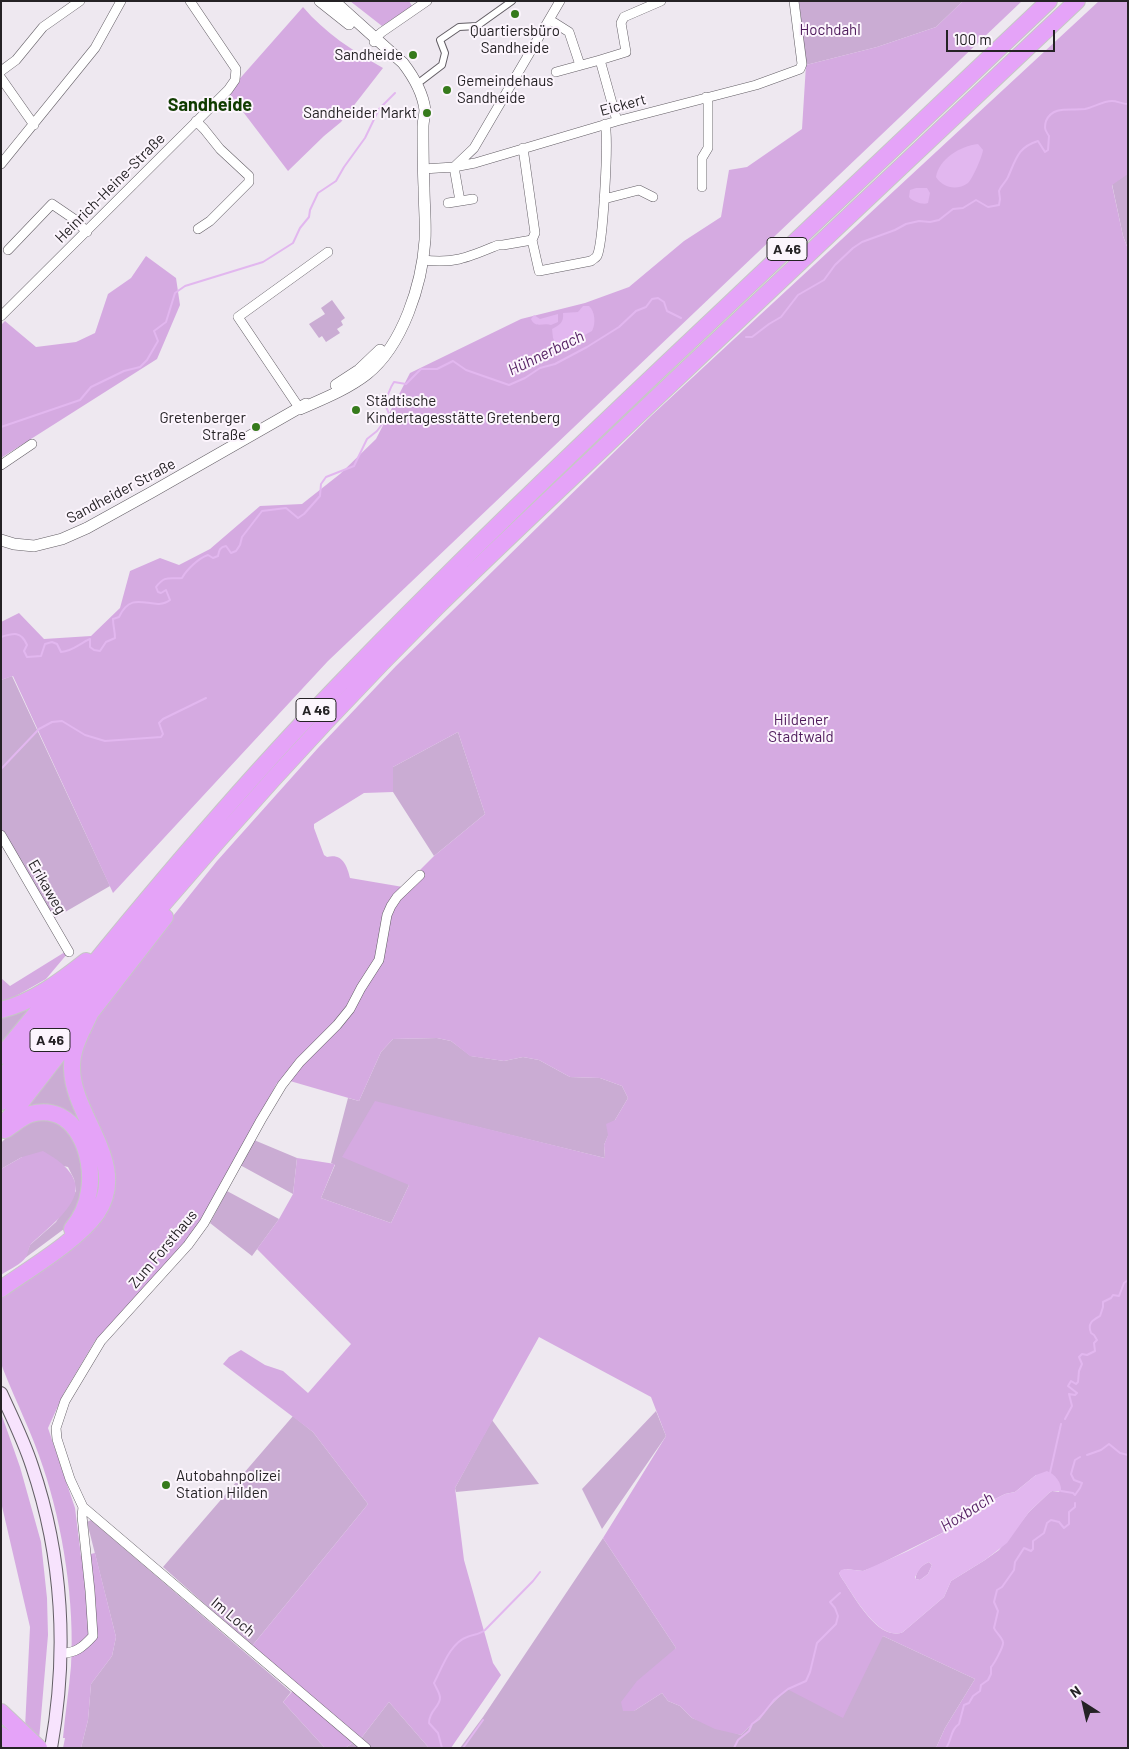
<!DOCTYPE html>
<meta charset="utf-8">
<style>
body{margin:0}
#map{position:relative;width:1129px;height:1749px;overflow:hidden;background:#eee8f0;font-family:Barlow,sans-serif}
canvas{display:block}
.frame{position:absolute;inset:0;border:2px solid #252225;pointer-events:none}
.north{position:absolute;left:1059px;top:1679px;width:50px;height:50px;-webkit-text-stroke:4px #fcf5fd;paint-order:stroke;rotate:325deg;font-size:14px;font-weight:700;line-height:20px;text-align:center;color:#252225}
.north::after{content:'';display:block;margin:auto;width:18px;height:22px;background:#252225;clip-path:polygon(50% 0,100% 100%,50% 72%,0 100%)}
.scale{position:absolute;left:946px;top:30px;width:109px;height:22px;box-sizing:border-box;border:2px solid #252225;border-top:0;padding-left:6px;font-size:15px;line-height:18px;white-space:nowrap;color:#252225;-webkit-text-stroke:4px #fcf5fd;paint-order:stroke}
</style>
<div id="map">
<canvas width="1129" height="1749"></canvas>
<div class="frame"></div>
<div class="north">N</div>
<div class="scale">100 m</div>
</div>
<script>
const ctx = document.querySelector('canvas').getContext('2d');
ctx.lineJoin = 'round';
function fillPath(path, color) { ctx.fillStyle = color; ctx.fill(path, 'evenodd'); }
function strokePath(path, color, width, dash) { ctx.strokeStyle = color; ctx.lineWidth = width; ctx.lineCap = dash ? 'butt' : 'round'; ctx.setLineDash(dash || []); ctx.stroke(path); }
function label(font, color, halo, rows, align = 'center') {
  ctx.font = font + ' Barlow,sans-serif'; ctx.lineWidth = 4; ctx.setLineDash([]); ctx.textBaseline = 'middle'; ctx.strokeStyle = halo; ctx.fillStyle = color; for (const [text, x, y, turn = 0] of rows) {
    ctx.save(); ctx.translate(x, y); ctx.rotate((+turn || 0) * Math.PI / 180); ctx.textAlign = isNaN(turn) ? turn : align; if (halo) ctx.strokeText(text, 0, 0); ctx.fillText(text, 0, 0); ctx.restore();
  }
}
fillPath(new Path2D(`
 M799,1H963L936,27L877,47L806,65Z
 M1128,173V249L1123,236L1112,184Z
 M332,300L345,318L341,321L343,325L337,329L340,333L326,342L322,336L319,338L309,324L325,314L321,308Z
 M12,676L110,886L53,919L1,829V680Z
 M458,732L485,814L434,856L393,792V767Z
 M43,996L1,1045V1014Z
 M78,1034L104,1182L91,1208L71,1120L20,1114Z
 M437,1038L451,1041L471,1056L504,1061L523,1057L539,1060L570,1077L600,1078L622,1086L628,1098L615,1120L604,1145L605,1158L375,1102L409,1185L391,1223L321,1198L335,1165L331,1163L348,1098L359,1101L381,1052L393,1039Z
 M48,1119L66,1127L82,1156L83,1195L68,1226L25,1258L30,1245L56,1222L76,1191L74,1179L68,1167L22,1157L1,1169V1143C19,1125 22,1121 48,1119Z
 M254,1140L297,1158L293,1194L240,1165Z
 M227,1191L279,1219L252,1256L210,1223Z
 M656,1411L666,1436L602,1529L582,1489Z
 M293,1416L313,1432L368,1504L252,1646L163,1567Z
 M492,1420L539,1484L456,1492L455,1488Z
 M91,1520L291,1692L283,1702L325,1748H81L88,1720L91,1684L112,1656L116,1637L87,1522Z
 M603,1538L676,1648L634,1711L662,1693L668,1701L680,1706L692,1718L741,1735L787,1689L883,1636L975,1679L945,1728L936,1748H460L483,1717Z
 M389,1702L429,1748H345L362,1737Z`), '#caacd3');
fillPath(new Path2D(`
 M350,1H409L412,6L382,26Z
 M963,1H1022L328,661L113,893L13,676L1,680V622L19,613L44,639L91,636L120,608L130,571L160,558L179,565L210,549L260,506L302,504L340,474L376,439L410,373L521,319L585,303L629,287L684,241L721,217L729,170L747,167L802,129L806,65L877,47L936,27Z
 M1099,1H1128V174L1112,185L1123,236L1128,249V1748H936L945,1728L975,1679L883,1636L843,1718L787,1689L741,1735L715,1729L692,1718L680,1706L668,1701L662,1693L634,1711H623L621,1702L637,1681L676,1648L603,1538L666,1436L651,1397L539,1337L455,1488L464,1560L493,1663L501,1675L451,1748H429L389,1702L362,1737L345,1748H325L283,1702L297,1686L252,1646L368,1504L313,1432L223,1364L229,1357L241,1350L265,1365L283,1371L308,1393L351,1344L257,1249L279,1219L293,1194L297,1158L335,1164L321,1198L391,1223L409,1185L342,1157L375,1101L605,1158L604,1145L608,1135L606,1124L615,1120L628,1098L622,1086L600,1078L570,1077L539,1060L523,1057L504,1061L470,1056L451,1041L437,1038L393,1039L381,1052L359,1101L290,1081L277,1083L205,1219L140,1294L95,1341L64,1393L48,1428L75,1508L81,1556L95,1553L116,1637L112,1656L91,1684L88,1720L81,1748H63L65,1738H63C65,1714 69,1690 71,1666C75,1604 63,1526 43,1467C32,1433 16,1402 3,1369L1,1363V1296L106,1209L85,1101L76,1068L81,1040L106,1005L142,959L173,916L217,861L318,748L396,666L652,415ZM458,732L485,814L434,856L403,887L350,878C347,865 342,853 327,857L324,855L314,828V824L364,793L393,792V767ZM1036,1475L1060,1492L1052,1491L1049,1493L1029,1512L999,1550L985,1560L951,1581L944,1597L903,1632C878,1643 853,1594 841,1577L839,1573L845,1569L863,1571L874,1567L958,1525L991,1501L1005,1494L1015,1492Z
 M303,7C325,33 353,51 383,68L341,122L324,136L288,171L228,92Z
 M146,256L176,278L180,305L157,359L1,458V325L5,321L36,347L76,342L95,333L108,294L131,278Z
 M73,947L46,979L11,999L1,1002V978L10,986Z
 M43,1151C103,1185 69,1210 32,1243C28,1247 29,1252 26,1257C22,1264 8,1270 1,1275V1169L22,1157Z
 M1,1413L20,1467L41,1542L47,1598L48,1635L39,1740L25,1728L30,1627L1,1502Z
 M929,1562L932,1565L928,1574L920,1580L916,1579C915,1571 922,1565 929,1562Z`), '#d5aae1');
fillPath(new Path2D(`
 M978,144L983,150C982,157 973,178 968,183C957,191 943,188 936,177C939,159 960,146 978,144Z
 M916,188H927L930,193L928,203C923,205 913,202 909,197L910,190Z
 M583,306H589C595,311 596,324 592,331L561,348L557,347L553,338L552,329C560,325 564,322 563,313L578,312Z
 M558,314V322L551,325C544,322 535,329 531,319L534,315L540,319Z
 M1047,1471C1055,1474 1062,1483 1061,1491H1052L1049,1493L1029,1512L1007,1543L985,1560L951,1581L944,1597L903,1632C879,1643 853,1594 841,1577L839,1573L841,1570L845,1569L863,1571L908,1551L958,1525L991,1501L1005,1494L1015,1492L1036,1475ZM929,1562L932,1565L928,1574L920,1580L916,1579L915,1577C919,1570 921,1565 929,1562Z`), '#e2b7ef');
strokePath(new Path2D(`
 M746,337H752L769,324L781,317L798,295L824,280L835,265L853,248L862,242L895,230L906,224L919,221L930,222L939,220L953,209L963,208L976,200L988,207L999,205L1000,199L999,191C1001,185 1006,182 1008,177C1016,159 1018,147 1038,141L1045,152L1048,150L1049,136C1045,130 1044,128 1046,121C1053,105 1071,111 1085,109C1094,107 1103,101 1112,101C1117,101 1122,104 1128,104
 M1,427L80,400L91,387L124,371L140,367L147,360L158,341L154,331L166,322L175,293L185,286L263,262L293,243L300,228L309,217L310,210L318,193L336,181L344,167L365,138L379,109L395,93
 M1,637C14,633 21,631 27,645L24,651L27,657L41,656L45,644L52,642L57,644L61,652C74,651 80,643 90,639V647L94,650L100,651L106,642L115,638C115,631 113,626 113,619L119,617C133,587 153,613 170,600L166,590L161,593L158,592L156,587C165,575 169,579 182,578C187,569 199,558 208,555L213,558L218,556C219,550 220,547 226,546L231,553L236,551L240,545L242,537L262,511L286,508L298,518L304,514L320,496L321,484L326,477L354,466L367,439L377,431L383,423L390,416L384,402C389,395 389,389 394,382L406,384L421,369H437L453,361L466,370L509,385L525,378L540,368L555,364L587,347L619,327L636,311L646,307L652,299L658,298L664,302L667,311L681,318
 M1,769L39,729L52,722L62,721L85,735L105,741L161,737L163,734L159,723L163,719L206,698
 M1065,1419L1072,1406L1069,1394L1075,1395L1077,1393L1068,1386L1071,1381L1076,1384L1078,1382L1079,1371L1082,1364L1079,1357L1082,1354L1087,1355L1095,1351L1094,1343L1097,1340L1094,1335L1091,1333C1087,1323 1093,1320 1100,1316L1103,1307V1302L1111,1298L1113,1295L1119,1296L1124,1283L1128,1280
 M1087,1455L1101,1450L1109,1444L1120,1453L1128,1455
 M1050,1473L1061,1424
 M1061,1491L1073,1493L1075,1495L1080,1488L1082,1483L1074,1480L1071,1474L1075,1460L1080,1457
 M442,1748L438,1733L429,1723C429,1710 440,1707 440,1698C440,1693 436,1688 434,1683C442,1668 450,1643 467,1637C474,1634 479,1635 485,1630L533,1581L540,1572
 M463,1748L483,1720
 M734,1748L738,1740L749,1731L752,1724L759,1719L774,1700L788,1689L806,1681L810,1672L817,1643L836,1624L838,1616L835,1608L830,1602L840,1593
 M946,1748C952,1740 950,1730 959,1724L964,1705L969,1703L973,1696L980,1691L981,1685L988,1680L991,1674V1667C994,1664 1004,1646 1003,1642C1002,1637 996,1633 994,1628L998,1611L994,1602L997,1590L1002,1587L1014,1570L1015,1562L1024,1548L1031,1551L1033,1549V1541L1044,1533L1047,1523L1051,1520L1059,1522L1064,1528L1069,1524V1512L1075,1507V1503`), '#e2b7ef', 2);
const pedestrian = new Path2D(`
 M421,81L442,65L445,53L440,40L459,27L477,26L512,1`);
const minor = new Path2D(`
 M550,20L569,32L580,65
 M374,42L375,38L382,32L427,1
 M1,71L16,60L43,27L80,1
 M556,72L600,60
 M1,78L34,125
 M196,121L204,129L220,149L249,176V182L210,221L198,229
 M617,121L600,60L626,52L621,23L624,17L661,1
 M523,148L535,233L532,240L539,271L591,261C593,259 596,258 597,256C603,245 609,138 605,124
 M1,164L95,48L121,1
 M423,169L454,167L475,163L617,121L756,85L800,69L802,64L794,1
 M702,187V158L708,148V103L706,97
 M604,199L639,190L653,197
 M460,201L454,167L474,148L560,1
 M448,203L473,199
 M8,250L52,204L74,219L87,232
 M423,260C455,264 469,257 498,245H503L532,240
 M1,316L228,90L235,80L236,69L190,1
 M300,409L238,317L328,252
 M1,465L32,444
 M1,835L69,952
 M83,1507L366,1748
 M60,1653C75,1654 83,1647 93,1636L90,1591L82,1516L83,1507L70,1479L57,1439L56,1428L65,1401L101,1341L188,1245L204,1223L261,1120L282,1085L300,1062L337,1025L350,1009L361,988L379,960L387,915L391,906L397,897L420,875`);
const tertiary = new Path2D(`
 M320,1L349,24
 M336,385L359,370L380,350
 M300,409C323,399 348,389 367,374C403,345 422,284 425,240C426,222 424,204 424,187C423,166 423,146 423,126C423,121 425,115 425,110C423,94 413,76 403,63L334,1
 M1,540L14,544L34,546L62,539L87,528L152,492L306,404`);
const secondary = new Path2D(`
 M1,1393C12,1417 24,1441 32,1466C63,1557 68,1654 51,1748`);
const motorway = new Path2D(`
 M1,1010C33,1002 61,981 86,961
 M1,1056L57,988
 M1,1080C99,955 200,832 309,716C443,575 584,441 725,308C833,206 941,103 1049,1
 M1,1102C137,929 281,763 436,608C502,543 570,480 637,416C783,277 930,139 1077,1
 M1,1128L165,917
 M5,1130C14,1125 21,1117 31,1114C76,1102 95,1156 89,1191C87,1206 81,1218 72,1229
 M1,1289C29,1269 77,1241 97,1213C130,1165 73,1117 72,1069C71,1049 83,1029 91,1012
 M1,1712L39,1748
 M1,1735L19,1748`);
strokePath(pedestrian, '#635e65', 8);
strokePath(minor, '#635e65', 10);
strokePath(tertiary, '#635e65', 12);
strokePath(secondary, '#635e65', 14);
strokePath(motorway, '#c6c6c6', 18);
strokePath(pedestrian, '#fff', 6);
strokePath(minor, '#fff', 9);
strokePath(tertiary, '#fff', 11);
strokePath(secondary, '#f7e3fd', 12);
strokePath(motorway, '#e5a3f8', 16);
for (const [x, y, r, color] of [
 [515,14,5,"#367a1c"],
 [413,55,5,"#367a1c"],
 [447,90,5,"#367a1c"],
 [427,113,5,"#367a1c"],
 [356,410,5,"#367a1c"],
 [256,427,5,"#367a1c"],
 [166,1485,5,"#367a1c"]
]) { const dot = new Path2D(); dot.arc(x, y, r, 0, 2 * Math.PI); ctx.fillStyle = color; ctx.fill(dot); strokePath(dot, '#fcf5fd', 2); }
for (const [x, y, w] of [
 [787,249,40],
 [316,710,40],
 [50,1040,40]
]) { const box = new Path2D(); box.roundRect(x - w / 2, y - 11.5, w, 23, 4); ctx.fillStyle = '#fcf5fd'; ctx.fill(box); strokePath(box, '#252225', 1); }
label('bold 14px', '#252225', null, [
 ["A 46",787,249],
 ["A 46",316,710],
 ["A 46",50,1040]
]);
label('15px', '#4e1a5b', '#fcf5fd', [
 ["Hochdahl",830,30],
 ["Hildener",801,720],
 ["Stadtwald",801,737]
]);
label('15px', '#252225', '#fcf5fd', [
 ["Quartiersbüro",515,31,"center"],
 ["Sandheide",515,48,"center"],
 ["Sandheide",403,55],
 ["Gemeindehaus",457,81,"left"],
 ["Sandheide",457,98,"left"],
 ["Sandheider Markt",417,113],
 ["Städtische",366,401,"left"],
 ["Kindertagesstätte Gretenberg",366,418,"left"],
 ["Gretenberger",246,418],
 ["Straße",246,435],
 ["Autobahnpolizei",176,1476,"left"],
 ["Station Hilden",176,1493,"left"]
], 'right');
label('15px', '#252225', '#fcf5fd', [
 ["Eickert",623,105,-15],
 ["Heinrich-Heine-Straße",110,188,-45],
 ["Sandheider Straße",121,491,-28],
 ["Erikaweg",47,887,60],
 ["Zum Forsthaus",163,1249,-50],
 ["Im Loch",233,1617,40]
]);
label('italic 16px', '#572365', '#fcf5fd', [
 ["Hühnerbach",546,353,-26],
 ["Hoxbach",967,1512,-32]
]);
label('bold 18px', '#103c00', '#fcf5fd', [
 ["Sandheide",210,105]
]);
</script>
